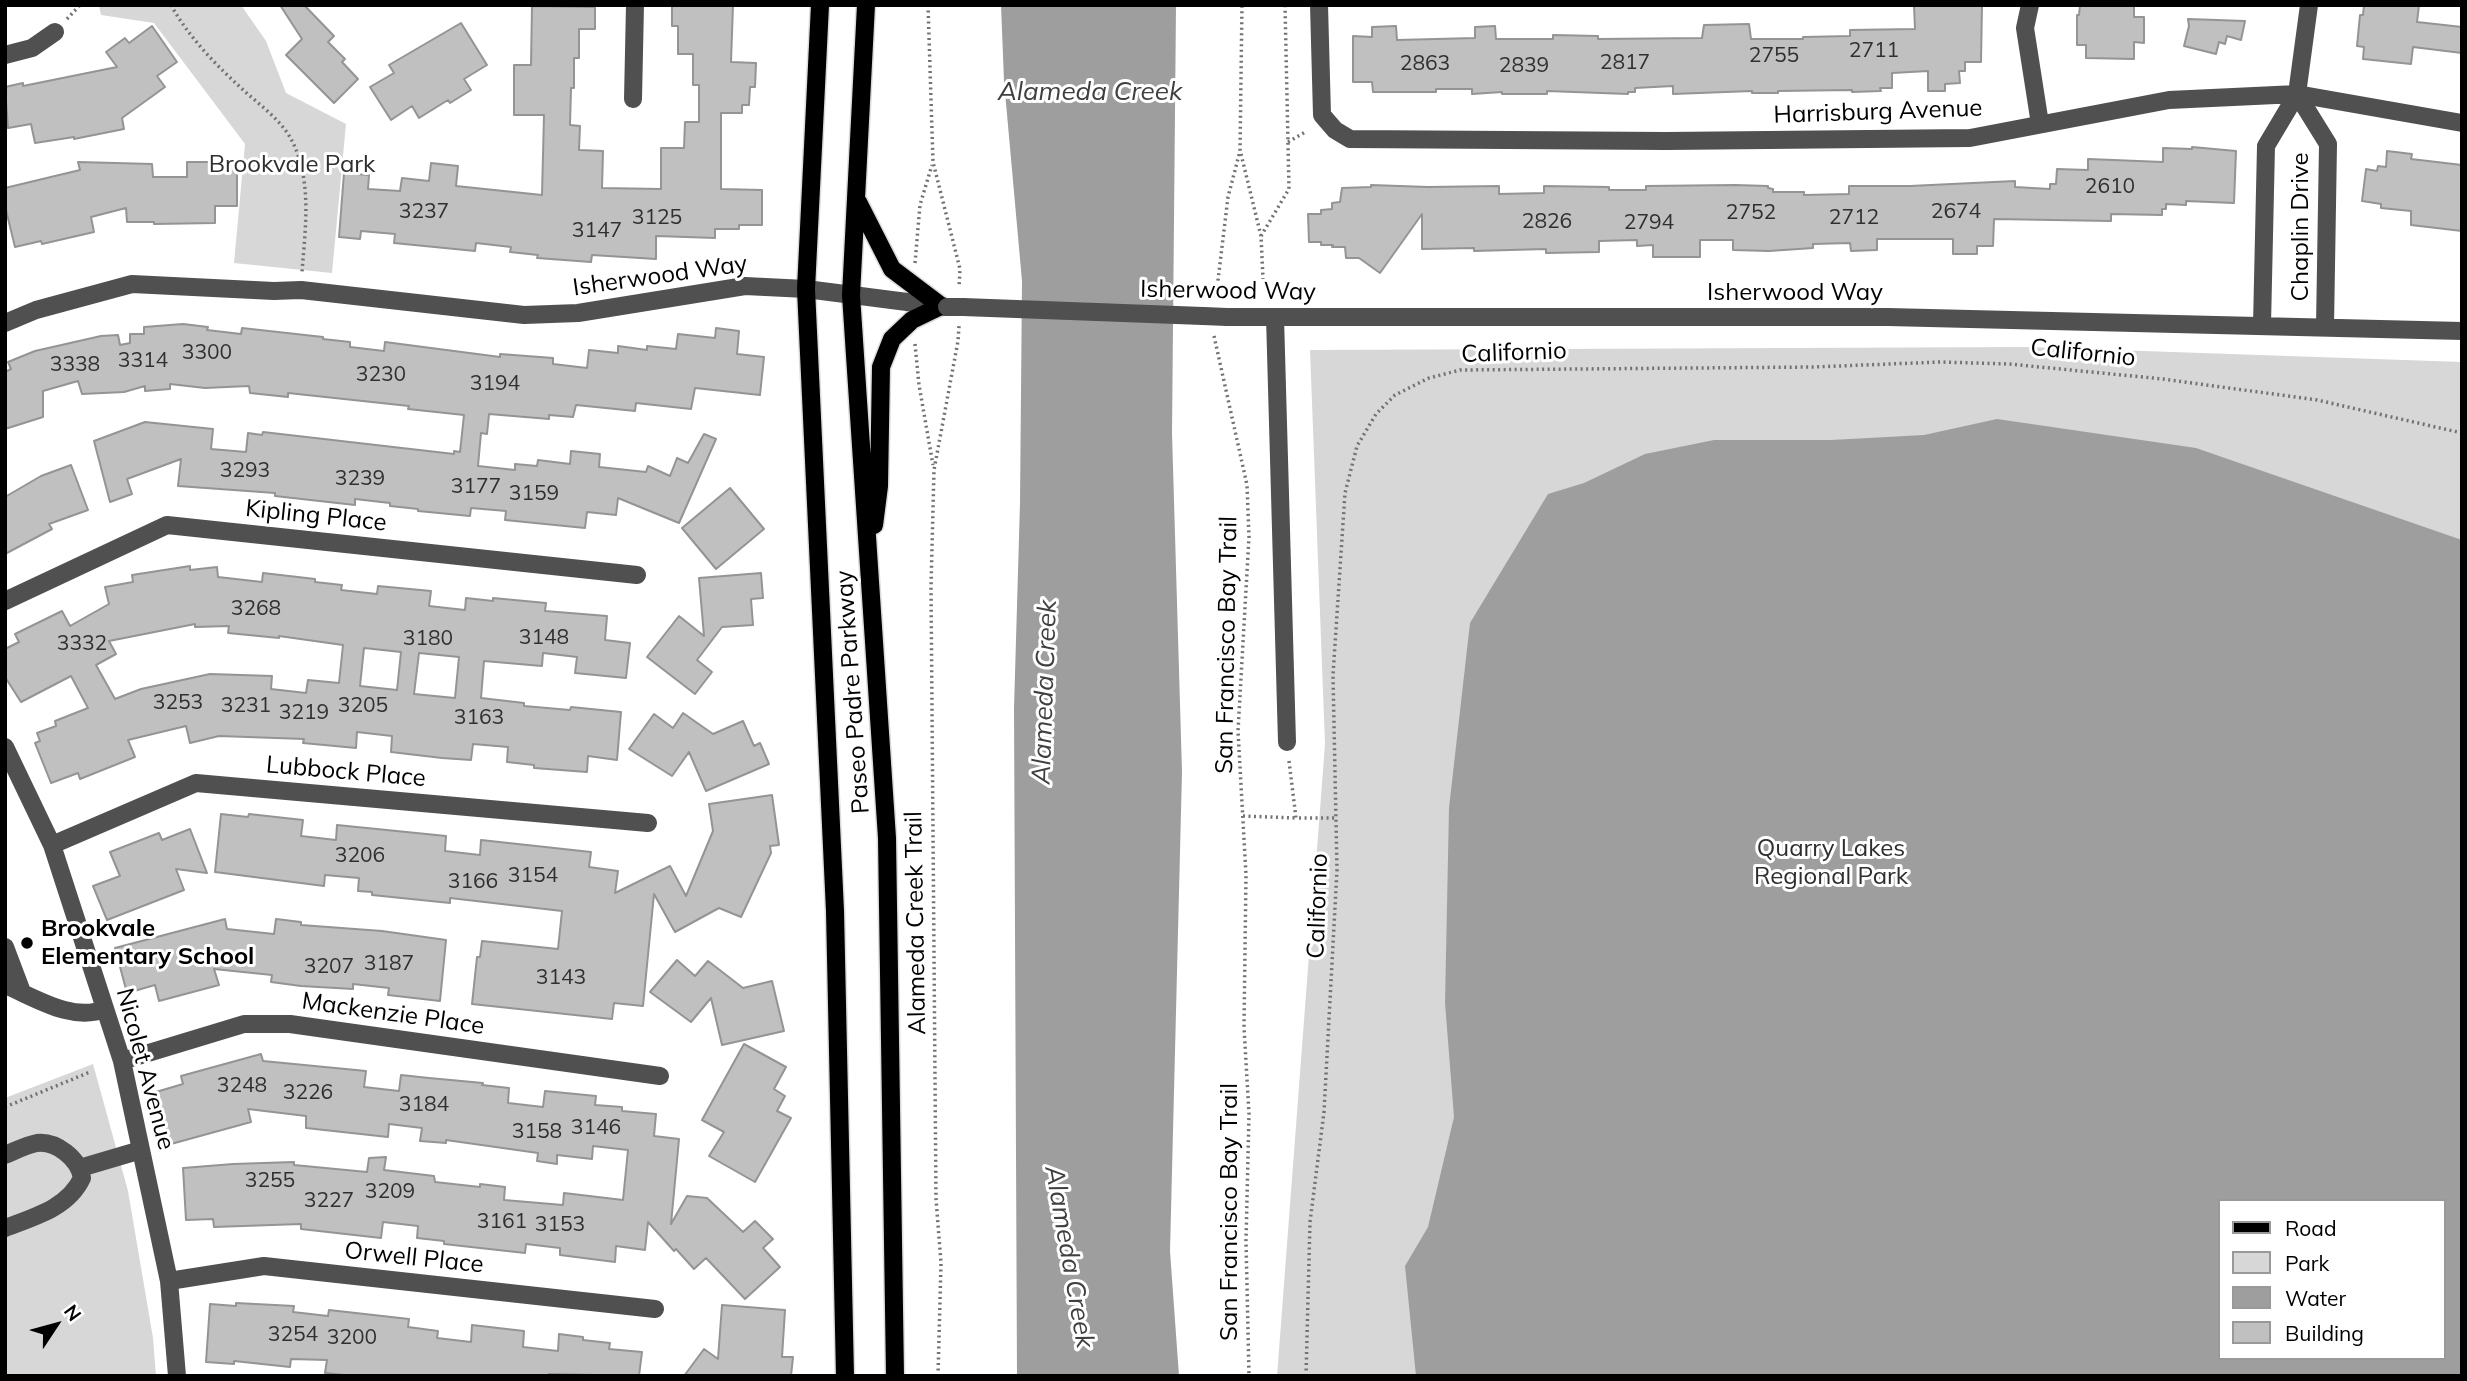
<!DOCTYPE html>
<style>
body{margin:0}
#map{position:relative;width:2467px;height:1381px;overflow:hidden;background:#fff;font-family:Mulish,sans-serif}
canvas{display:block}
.frame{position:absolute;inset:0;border:7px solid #000;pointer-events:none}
.legend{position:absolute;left:2218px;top:1199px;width:228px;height:161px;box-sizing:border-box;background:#fff;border:2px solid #999;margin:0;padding:9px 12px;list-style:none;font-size:21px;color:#000}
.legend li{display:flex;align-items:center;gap:14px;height:35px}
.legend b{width:35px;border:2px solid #999}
.north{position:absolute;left:21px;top:1290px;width:70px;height:70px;-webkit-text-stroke:5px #fff;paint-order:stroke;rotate:54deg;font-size:19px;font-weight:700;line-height:28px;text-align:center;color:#000}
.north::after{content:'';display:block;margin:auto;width:24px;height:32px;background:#000;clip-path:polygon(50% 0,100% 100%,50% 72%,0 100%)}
</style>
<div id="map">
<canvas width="2467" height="1381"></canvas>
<div class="frame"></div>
<ul class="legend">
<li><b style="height:9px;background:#000"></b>Road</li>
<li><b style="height:19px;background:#d7d7d7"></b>Park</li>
<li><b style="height:19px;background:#9e9e9e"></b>Water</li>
<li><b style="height:19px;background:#c0c0c0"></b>Building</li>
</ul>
<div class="north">N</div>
</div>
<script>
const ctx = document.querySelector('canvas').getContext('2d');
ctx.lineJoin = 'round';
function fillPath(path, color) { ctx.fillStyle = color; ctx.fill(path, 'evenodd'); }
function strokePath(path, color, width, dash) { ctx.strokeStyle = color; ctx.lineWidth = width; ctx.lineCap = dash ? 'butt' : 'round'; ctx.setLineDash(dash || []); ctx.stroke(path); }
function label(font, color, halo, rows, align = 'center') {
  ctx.font = font + ' Mulish,sans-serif'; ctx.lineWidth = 6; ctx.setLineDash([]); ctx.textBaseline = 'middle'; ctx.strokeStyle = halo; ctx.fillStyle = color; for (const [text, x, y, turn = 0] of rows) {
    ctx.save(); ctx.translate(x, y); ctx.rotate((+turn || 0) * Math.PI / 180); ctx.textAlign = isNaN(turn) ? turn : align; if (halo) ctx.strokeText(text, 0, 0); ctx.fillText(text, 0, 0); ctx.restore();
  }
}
fillPath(new Path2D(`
 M99,5H241L266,41L286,93L346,124L332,273L234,263L245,144L154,23L101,15Z
 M2028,347L2462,362V1376H1277L1325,744L1310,350ZM2220,1201H2444V1358H2220Z
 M93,1064L128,1191L153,1338L156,1376H5V1098Z`), '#d7d7d7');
fillPath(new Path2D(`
 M1001,5H1176L1172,433L1182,772L1170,1251L1179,1376H1017L1014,708L1020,503L1022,281L1004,81Z
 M1997,419L2196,448L2462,540V1376H1416L1405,1266L1428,1227L1454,1117L1445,1003L1449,808L1470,623L1548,494L1584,483L1645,454L1714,440H1831L1924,435ZM2220,1201H2444V1358H2220Z`), '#9e9e9e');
const building = new Path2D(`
 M280,5H304L334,36L328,42L345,59L342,62L358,79L334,103L286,55L302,39Z
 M672,5H733L731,62L756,63L755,87H750L749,105H742V113H721V189L762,190V225H739V229H715V238L656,236V259L592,255L591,262L537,258L538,255L510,252L511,247L476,243L475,251L394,243L395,234L361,231L360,239L339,237L344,173L369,175L368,189L400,191L402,178L429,181L431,163L458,166L456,186L542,195L544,115H514V65H531L532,6L595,7V29H579V58H574V88H571L570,125L580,126L579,150L603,151L602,188L661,189V148H684L685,122H699V85H693V54H678V26H672Z
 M1914,5H1982L1981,62H1965V71H1959L1960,83L1945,84V91H1928V71L1892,73V88H1880L1881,91L1852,92V90L1778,91V93H1752V91L1673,94V86L1635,88V92H1628V94L1547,91V94H1502V92L1472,94V89H1436V92H1373L1372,82H1353V36L1372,37V27L1396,26L1397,40L1475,38V27L1495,26L1496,39H1553V35L1598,36V39L1702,38L1704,25L1749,24L1751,39H1803V37L1850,36V30L1915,29Z
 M2080,5H2134V17H2144V43L2134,42V59L2086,58V45H2077V15H2079Z
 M2364,5H2419L2417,22L2462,27V53L2413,47L2411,64L2363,59L2364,47L2357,46L2360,15H2363Z
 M2188,19L2245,21L2241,40L2227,36L2225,44L2219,42L2216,54L2184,46L2189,26Z
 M461,23L487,65L464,79L471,90L450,103L448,100L419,118L412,106L391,120L370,87L394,73L389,65Z
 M152,26L177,62L157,76L165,87L122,118L124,129L74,139V137L35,143L31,124L8,128L5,87L23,83V86L117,67L106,52L125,38L129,43Z
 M2192,147L2236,151L2234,203L2186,201V205L2166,204V209H2162V215L2111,214V221L1994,219L1993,246H1977V254H1953V239H1877V250L1851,251L1850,243L1813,244V248L1769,251L1733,250V240H1700V257H1653V245L1637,246V240L1599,241V252L1546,253V249L1474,251V248L1422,249V214L1380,273L1359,258H1346L1345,247H1332L1333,245H1321V242H1309L1308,214H1321V210L1332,209V203L1340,202L1342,188L1371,187V185L1428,187L1499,186V194L1544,193V186L1609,187V190H1646V186L1735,185L1768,186V188L1773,189V192H1804V195L1849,194V186H1910L2015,181V187L2050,189V184H2056L2057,169L2088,170V159L2163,162V148L2192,149Z
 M2387,151L2412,154L2411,159L2462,165V231L2411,225V211L2381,208V204L2362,201L2366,169L2377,171L2378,166L2386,167Z
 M78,162L152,164L153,177H187V162H237V206H215V223L154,224V222H127L126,208L91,217L94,232L42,244L41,241L15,247L5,206V188L80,170Z
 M183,324L208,327L207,330L241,334L242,328L323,337V339L350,342V347L384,351L385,342L500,357V354L553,358V364L587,368L589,350L618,353V346L647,350V346L676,349L678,334L715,338L716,328L739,331L737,354L764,357L760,395L695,388L691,409L636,403L635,411L576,405L573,417L549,415V419L489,414L487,434L481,433L478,466L515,470V464L537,466L538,460L570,464L571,451L600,454L599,467L646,472L648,466L670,476L677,458L688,463L704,434L716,439L679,523L618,498L616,515L587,512L585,528L505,520L506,511L471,508L470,516L418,511V509L390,506V503L355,499V505L275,496V493L178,486L181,459L127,479L132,494L110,502L94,441L145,422L213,429L211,449L246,452L248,433L262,435L263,432L454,454V451L460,452L464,415L408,409L409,406L288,393V397L250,393L249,386L205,388L170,384V389L145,391V386L124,392L82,394L78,381L43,391V417L5,429V372L11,369L8,362L35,351L101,336L118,335L120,345L130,343V334H144V327Z
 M71,465L88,510L49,524L52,529L5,554V497L41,476Z
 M730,488L764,529L716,569L682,528Z
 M190,566V570L217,567L218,577L262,582L263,573L315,579V582L342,585L341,590L377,594L378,586L431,591L429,606L465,610L466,598L493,601V598L546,603L545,611L607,616L605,640L630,643L626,678L575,673L577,657L543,653L542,666L484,661L481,698L524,703V706L570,710L571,707L621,712L617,760L588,756L587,772L534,768V765L507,762L508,747L473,744L471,760L442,758L391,752L392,736L357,732L356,748L303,743L304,739L219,736L190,743L186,726L128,740L135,757L80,779L78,773L51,783L35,743L40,741L37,733L56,726L55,721L88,708L71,676L21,702L5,677V649L19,642L15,634L62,611L70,626L109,604L105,587L133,582L132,575ZM195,624V627L229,626L228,633L279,638V636L343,645L339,683L308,680L306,693L271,689L272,676L210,674L141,689L115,699L96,665L116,654L109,641ZM364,648L401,652L397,690L360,686ZM419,653L459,657L455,698L414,694Z
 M761,573L763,598L751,599L753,625L722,627L697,660L712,672L695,694L647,657L679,616L704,636L699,578Z
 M683,713L713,734L743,721L754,746L760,743L769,764L706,791L689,752L672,776L629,749L654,714L673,728Z
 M772,795L779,845L770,846L771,853L741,917L719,908L675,932L654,894L643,1006L614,1003L612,1019L472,1004L477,957H480L482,941L558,949L562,911L450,898V903L372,895V892L358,891L359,878L325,875L324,886L215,872L221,814L248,817L249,814L303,820L301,836L336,840L337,825L446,836L445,851L480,855L481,840L591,852L589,867L618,871L615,893L670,866L686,896L713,831L709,804Z
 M190,829L207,873L176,869L184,890L107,920L93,886L120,876L110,852L159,833L162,840Z
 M225,919L227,929L274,934L276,919L301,922V925L382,931L446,940L440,1001L388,995L389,988L353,984V989L301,986L271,982L272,975L214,969L219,985L159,1001L155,985L127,993L115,948Z
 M677,960L695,976L708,961L743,988L772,981L784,1031L722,1045L711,998L691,1022L650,992Z
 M744,1044L786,1067L774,1089L785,1096L777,1111L791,1118L755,1182L709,1156L724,1132L702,1120Z
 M261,1054L263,1061L366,1071L364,1087L399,1091L401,1075L429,1078L483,1083L482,1085L509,1088L508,1103L543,1107L545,1091L596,1096L595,1105L622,1107V1111L656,1114L654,1136L679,1139L671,1224L687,1196L707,1198L743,1232L755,1221L773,1239L763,1248L780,1267L745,1299L706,1258L694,1269L676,1249L674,1251L648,1222L645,1250L616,1246L615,1262L560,1255V1248L526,1244L525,1253L444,1244V1241L417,1238L418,1226L383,1222L381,1238L301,1229V1224L214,1227L213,1219L186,1220L183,1168L233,1164L294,1162V1165L367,1172L369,1158L386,1157L384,1170L434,1176L435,1182L480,1187V1184L505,1187L504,1200L563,1205L564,1193L623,1200L628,1150L593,1146L592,1159L557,1155V1164L537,1161L538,1153L446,1140V1143L420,1141L422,1128L389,1124L388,1137L306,1128V1116L248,1109L251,1122L171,1144L156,1092L183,1084L181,1076Z
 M236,1303L294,1306L293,1312L328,1316L329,1310L409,1319L408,1327L438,1331L437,1338L471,1342L472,1325L524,1331L523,1347L558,1351L559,1334L583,1337V1340L610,1343L609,1349L642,1352L639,1376L549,1374L548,1376H353L325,1373L327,1360L291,1359L290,1367L234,1361V1364L206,1362L210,1304L236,1306Z
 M722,1305L785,1310L782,1357H793L791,1376H684L704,1349L718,1359Z`);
fillPath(building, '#c0c0c0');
strokePath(building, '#949494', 2);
const major = new Path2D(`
 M820,5L806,289L835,911L845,1376
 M866,5L851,295L887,838L895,1376
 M858,202L892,269L941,306L912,320L892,339L881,367L879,486L874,525`);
strokePath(major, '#dbdbdb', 21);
strokePath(new Path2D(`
 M171,5C188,36 214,63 240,87C259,105 283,120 294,145C312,184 305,231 302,272
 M928,5L933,162L960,269L959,287
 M67,19L80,5
 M1288,142L1307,131
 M1241,154L1261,236L1263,279
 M1261,236L1289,189L1285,5
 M915,263L920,205L932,165
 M1216,297L1228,197L1240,151L1242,5
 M1214,336L1247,485L1249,537L1238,731L1246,875L1244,1027L1249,1114L1246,1241L1249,1376
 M915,344L919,385L933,465
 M1289,761L1296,818H1337
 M1243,816L1296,818
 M5,1107L90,1072
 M938,1376L941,1263L936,1199L931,587L934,470L958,341L959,326
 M1306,1376L1310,1222L1324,1112L1337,870L1333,675L1345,493L1357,446L1376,414L1395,395L1429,378L1460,370L1813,367L1941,362L2009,364L2163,379L2317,400L2462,433`), '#727272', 3.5, [2, 3.5]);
strokePath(new Path2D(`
 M1319,5L1322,115L1335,130L1350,139L1666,141L1970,138L2169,100L2297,94L2462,123
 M2030,5L2025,28L2040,124
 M5,55L32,48L55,32
 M2297,94L2328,144L2325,327
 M633,99L635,5
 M963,307L1203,316
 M1227,317H1888L2462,331
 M1275,317L1287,742
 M5,323L36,310L132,284L274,291L301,290L524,315L578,313L745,286L806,289L946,307
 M2262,325L2266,146L2297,94L2309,5
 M5,601L167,525L637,575
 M5,747L52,845L122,1061L169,1281L177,1376
 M52,845L196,783L648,823
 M5,947L22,992
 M5,985C36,998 72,1022 105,1009
 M122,1061L244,1024H290L660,1076
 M5,1155C15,1151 26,1145 37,1143C57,1141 79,1159 82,1178C68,1208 34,1217 5,1228
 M80,1168L141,1150
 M169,1281L264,1266L655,1309`), '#505050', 18);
strokePath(major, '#000', 18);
strokePath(new Path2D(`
 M947,307H963
 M1203,316L1227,317`), '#505050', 18);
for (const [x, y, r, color] of [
 [27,943,7,"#000"]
]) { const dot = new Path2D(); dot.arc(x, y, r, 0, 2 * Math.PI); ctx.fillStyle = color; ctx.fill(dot); strokePath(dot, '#fff', 2.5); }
label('21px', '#303030', null, [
 ["2711",1874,51],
 ["2755",1774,56],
 ["2817",1625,63],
 ["2863",1425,64],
 ["2839",1524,66],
 ["2610",2110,187],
 ["3237",424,212],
 ["2674",1956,212],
 ["2752",1751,213],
 ["3125",657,218],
 ["2712",1854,218],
 ["2826",1547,222],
 ["2794",1649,223],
 ["3147",597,231],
 ["3300",207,353],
 ["3314",143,361],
 ["3338",75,365],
 ["3230",381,375],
 ["3194",495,384],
 ["3293",245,471],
 ["3239",360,479],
 ["3177",476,487],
 ["3159",534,494],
 ["3268",256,609],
 ["3148",544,638],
 ["3180",428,639],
 ["3332",82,644],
 ["3253",178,703],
 ["3231",246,706],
 ["3205",363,706],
 ["3219",304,713],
 ["3163",479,718],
 ["3206",360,856],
 ["3154",533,876],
 ["3166",473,882],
 ["3187",389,964],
 ["3207",329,967],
 ["3143",561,978],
 ["3248",242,1086],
 ["3226",308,1093],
 ["3184",424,1105],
 ["3146",596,1128],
 ["3158",537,1132],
 ["3255",270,1181],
 ["3209",390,1192],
 ["3227",329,1201],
 ["3161",502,1222],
 ["3153",560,1225],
 ["3254",293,1335],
 ["3200",352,1338]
]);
label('24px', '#000', '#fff', [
 ["Harrisburg Avenue",1878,112,-2],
 ["Chaplin Drive",2301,227,-90],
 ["Isherwood Way",660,276,-8],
 ["Isherwood Way",1228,291,1],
 ["Isherwood Way",1795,293],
 ["Californio",1514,353,-2],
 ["Californio",2083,353,6],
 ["Kipling Place",316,516,6],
 ["San Francisco Bay Trail",1227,645,-89],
 ["Paseo Padre Parkway",853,692,-94],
 ["Lubbock Place",346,772,5],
 ["Californio",1318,906,-88],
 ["Alameda Creek Trail",916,923,-91],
 ["Mackenzie Place",393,1014,8],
 ["Nicolet Avenue",145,1069,75],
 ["San Francisco Bay Trail",1230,1212,-90],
 ["Orwell Place",414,1258,6]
]);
label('24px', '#2e2e2e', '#fff', [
 ["Brookvale Park",292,165],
 ["Quarry Lakes",1831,849],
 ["Regional Park",1831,877]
]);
label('bold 24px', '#000', '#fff', [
 ["Brookvale",41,929],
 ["Elementary School",41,957]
], 'left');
label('italic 26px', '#3f3f3f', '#fff', [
 ["Alameda Creek",1090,92],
 ["Alameda Creek",1045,692,-88],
 ["Alameda Creek",1069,1257,80]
]);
</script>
